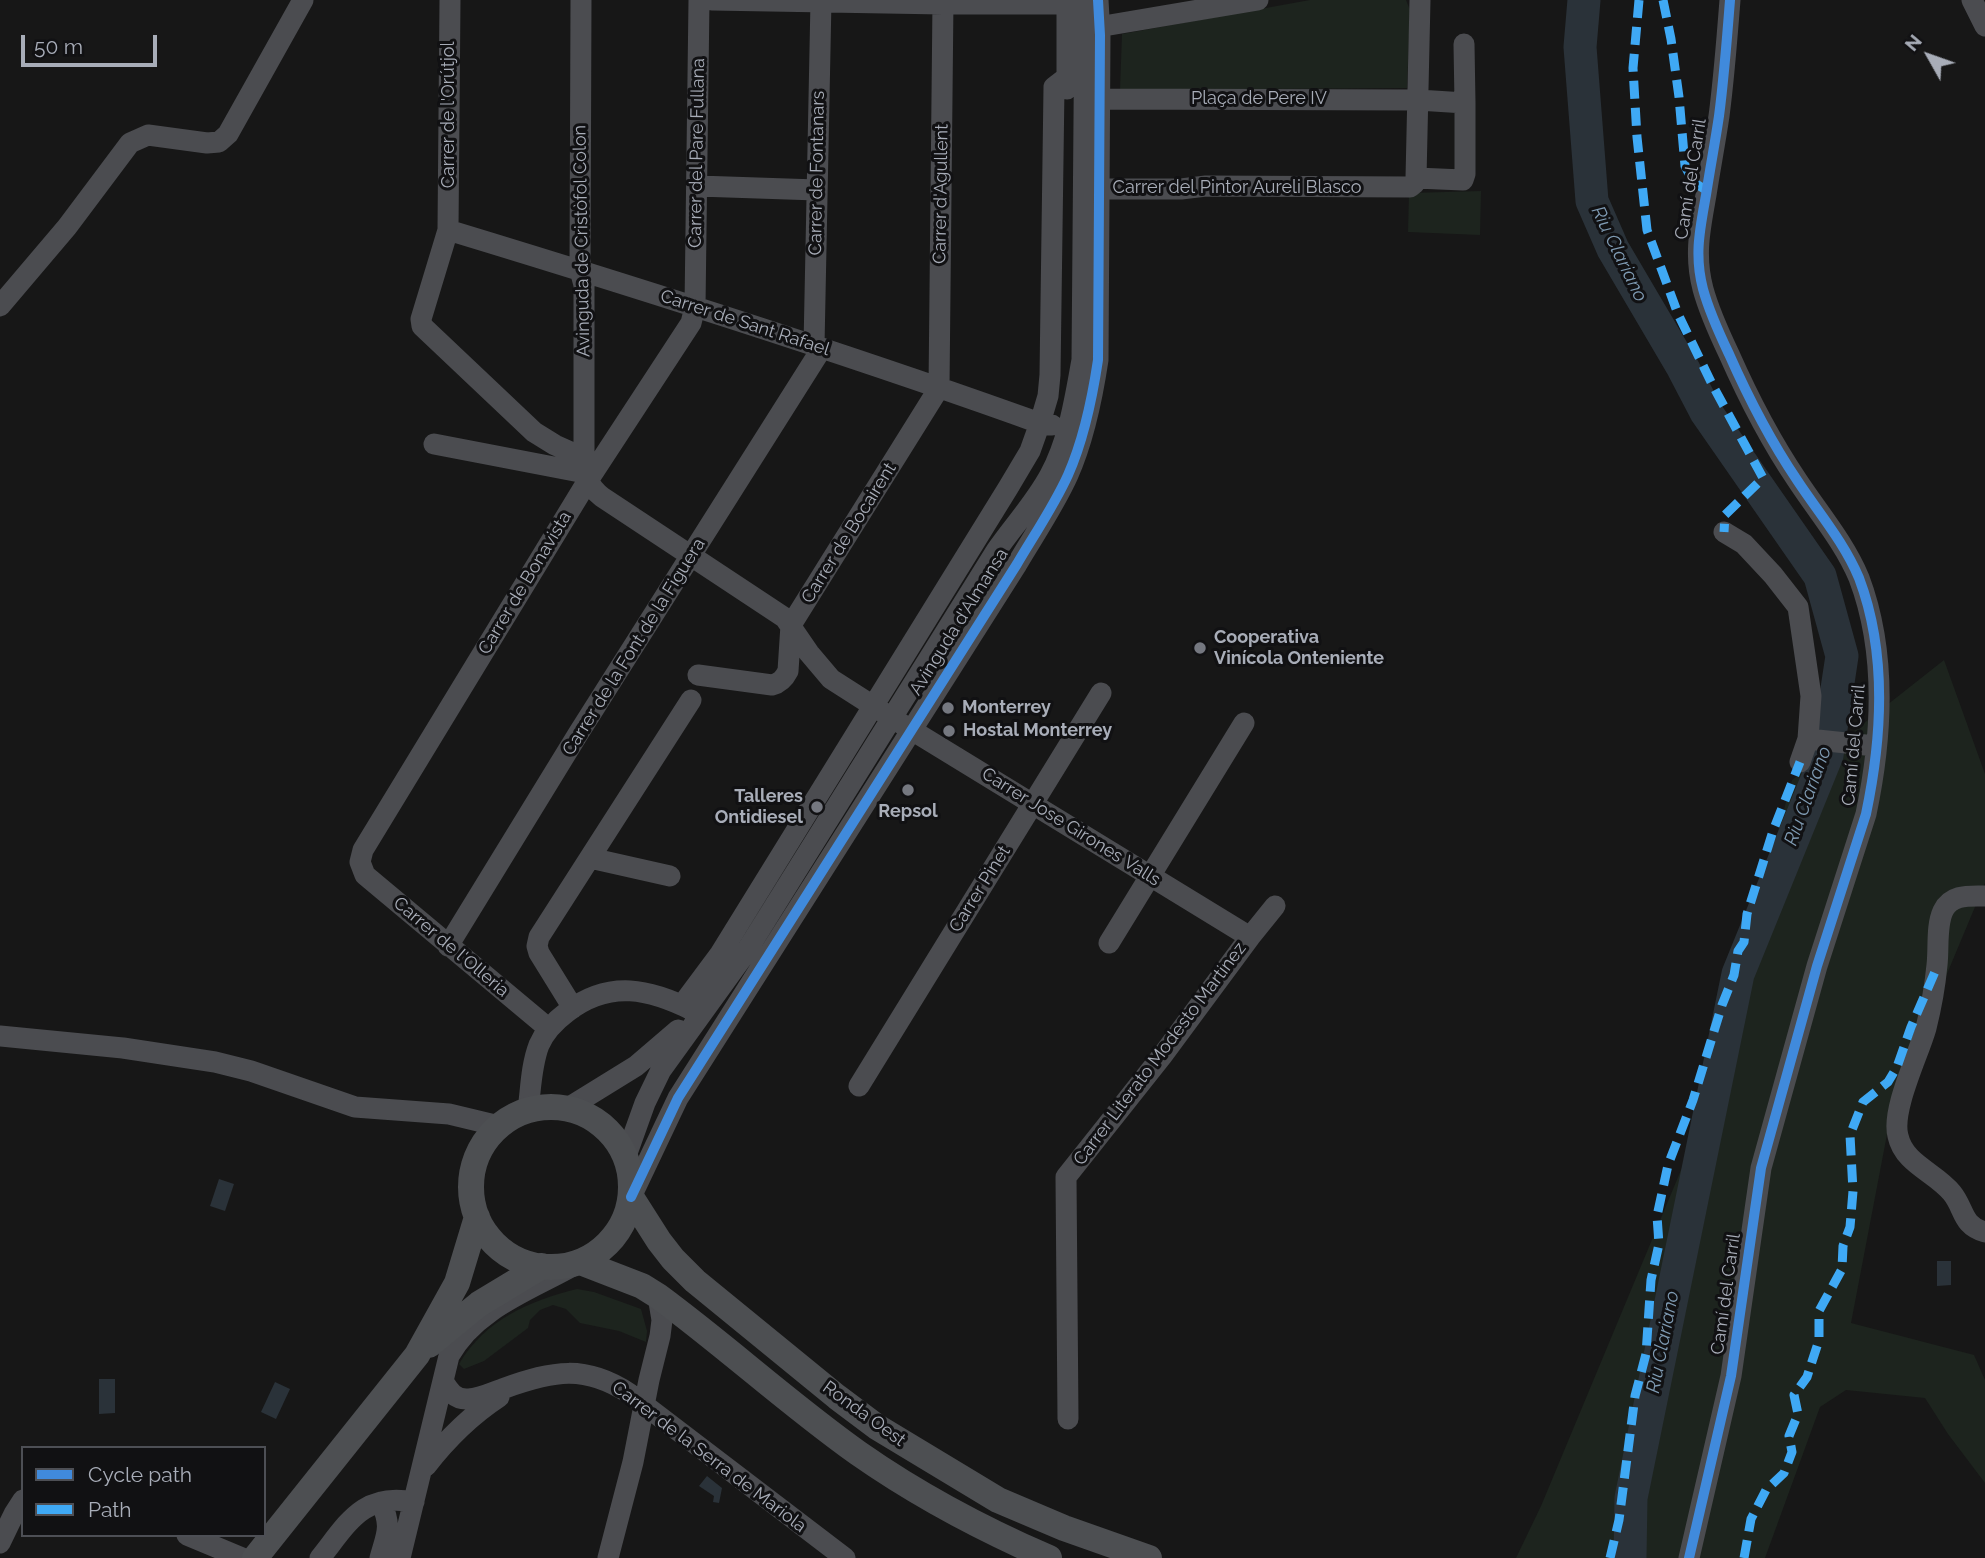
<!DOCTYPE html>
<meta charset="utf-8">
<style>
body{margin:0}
#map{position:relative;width:1985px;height:1558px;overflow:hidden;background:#171717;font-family:Raleway,sans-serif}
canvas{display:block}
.legend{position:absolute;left:21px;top:1446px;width:245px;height:91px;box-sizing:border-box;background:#111113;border:2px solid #4d4f55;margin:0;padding:9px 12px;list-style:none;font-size:21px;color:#a8adb8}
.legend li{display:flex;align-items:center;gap:14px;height:35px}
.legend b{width:35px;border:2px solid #4d4f55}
.north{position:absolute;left:1894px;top:21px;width:70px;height:70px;-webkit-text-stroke:5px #111113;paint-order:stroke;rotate:310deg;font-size:19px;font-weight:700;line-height:28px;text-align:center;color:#a8adb8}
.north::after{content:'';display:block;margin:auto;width:24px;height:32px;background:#a8adb8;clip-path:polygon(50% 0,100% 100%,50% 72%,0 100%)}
.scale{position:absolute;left:21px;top:35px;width:136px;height:32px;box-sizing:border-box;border:4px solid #a8adb8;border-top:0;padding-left:9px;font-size:21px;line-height:24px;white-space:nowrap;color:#a8adb8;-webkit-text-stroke:5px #111113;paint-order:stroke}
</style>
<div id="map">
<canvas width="1985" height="1558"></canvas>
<ul class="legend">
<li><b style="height:9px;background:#408adc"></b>Cycle path</li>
<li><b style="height:9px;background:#3fa9f5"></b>Path</li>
</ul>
<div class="north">N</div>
<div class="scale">50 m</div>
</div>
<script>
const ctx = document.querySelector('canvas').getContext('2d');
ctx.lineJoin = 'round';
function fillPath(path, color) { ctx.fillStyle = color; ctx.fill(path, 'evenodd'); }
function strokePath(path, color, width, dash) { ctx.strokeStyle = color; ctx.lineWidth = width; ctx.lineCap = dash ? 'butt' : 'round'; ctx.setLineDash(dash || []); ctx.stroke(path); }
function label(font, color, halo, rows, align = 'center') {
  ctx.font = font + ' Raleway,sans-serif'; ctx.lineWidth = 6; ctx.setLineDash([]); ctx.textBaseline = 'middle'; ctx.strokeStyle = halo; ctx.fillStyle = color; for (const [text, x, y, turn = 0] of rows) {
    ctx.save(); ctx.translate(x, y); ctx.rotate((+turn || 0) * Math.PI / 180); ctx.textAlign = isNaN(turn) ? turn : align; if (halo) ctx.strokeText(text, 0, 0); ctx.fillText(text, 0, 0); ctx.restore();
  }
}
fillPath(new Path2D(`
 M1310,0H1406L1410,10L1407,88L1120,90L1122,34Z
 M1481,191L1480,235L1408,232L1409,193Z
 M1944,660L1985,774V883L1893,1103L1851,1323L1974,1355L1985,1380V1483L1948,1434L1925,1398L1846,1390L1820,1407L1765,1558H1516L1541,1506L1696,1134L1792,780Z
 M577,1289L594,1292L641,1309L647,1331L646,1342L619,1331L580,1323L566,1309L553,1305L540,1310L530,1320L528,1328L484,1361L464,1369L459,1364C486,1319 529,1301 577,1289Z`), '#1d241e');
fillPath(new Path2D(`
 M219,1179L234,1184L225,1211L210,1206Z
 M1937,1261H1951V1285L1937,1286Z
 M99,1379H115V1413L99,1414Z
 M275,1382L290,1389L276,1419L261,1412Z
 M707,1476L722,1488L719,1503L713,1502L714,1496L699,1486Z`), '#2a3239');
strokePath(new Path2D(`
 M1584,0L1580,47L1592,201L1613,249L1683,368L1706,412L1820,576L1842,656L1827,755L1738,974L1631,1498L1630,1558`), '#2a3239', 33);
strokePath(new Path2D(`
 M450,0L448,230L421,319L422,326L534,432L555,445L584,458
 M581,0L580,270L584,285V458C585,476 588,486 602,497L785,618L809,653L831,679L892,718L1250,937
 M712,0L943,4H1067
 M1067,0V89
 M1972,0L1985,26
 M1086,29L1258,0
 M1464,44L1465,103
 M1100,99L1418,100L1465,103V174L1463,180L1416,178
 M698,186L817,190
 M1087,189H1181L1206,186L1410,187L1415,183L1416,178L1420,0
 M448,230C649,291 848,354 1045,425H1052
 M0,306L67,227L130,143L148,135L207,143L219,142L228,134L303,0
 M814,346L821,0
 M434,444L585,473
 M1724,532L1744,544L1773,575L1798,607L1811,696L1808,739L1800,762
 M698,675L772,685C780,683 784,679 788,671L791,625L939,388L943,0
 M1808,739L1875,746
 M590,858L670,876
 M1985,896C1969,896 1951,894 1943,911C1936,926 1939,948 1937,965C1935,986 1931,1008 1926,1028C1918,1056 1891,1110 1898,1136C1904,1164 1935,1172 1952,1193C1965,1209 1961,1225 1985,1232
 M1109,943L1244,723
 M448,946L578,734L822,348
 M682,1005L720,954L1008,488L1030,451L1040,423L1048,396L1050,375L1054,87L1067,77
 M573,1008L539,953L537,946L539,937L691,700
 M548,1028L365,875L360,862L363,850L587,482L691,323L695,307L699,0
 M0,1036L123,1048L215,1062L251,1071L355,1107L449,1114L499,1126
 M859,1086L1101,693
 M568,1108L636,1066L678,1030
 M528,1110C531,1088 531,1066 539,1045C545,1031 555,1021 567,1012C610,979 650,989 694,1011
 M626,1156L645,1103L661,1070L744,955L996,551C1014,525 1035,503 1050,475C1069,440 1075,398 1082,360L1085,0
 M631,1197L678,1098L1017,564C1034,535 1054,506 1068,475C1084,439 1092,400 1098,360L1100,35L1098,0
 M443,1381C449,1391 455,1400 468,1399C480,1399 493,1392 505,1388C553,1371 585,1364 630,1394L845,1558
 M1068,1419L1066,1177L1162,1056L1250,937L1275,906
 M426,1466C447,1439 470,1416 499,1397
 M187,1535L242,1558
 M0,1543L14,1514L23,1500
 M320,1558C348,1523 363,1492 414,1502
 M380,1558C387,1533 392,1527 381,1502
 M400,1558L449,1356C476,1307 534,1289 580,1262
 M608,1558L633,1462L649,1380L660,1336L662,1320L658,1296
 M1689,1558L1731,1376L1761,1168L1817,966L1866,814C1882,738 1887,652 1859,578C1844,542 1818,512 1797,480C1770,440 1748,397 1729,354C1719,333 1709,311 1703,289C1694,255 1700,229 1706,195C1710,169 1715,143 1719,116C1724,78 1727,39 1730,0`), '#4b4c50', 21);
strokePath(new Path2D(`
 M471 1187a80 80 0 1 1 160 0a80 80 0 1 1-160 0Z
 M631,1197L659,1241L673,1259L695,1281L837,1397L877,1427L998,1500L1064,1528L1149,1558
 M580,1262L642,1286L658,1296C726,1346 789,1404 858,1453C918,1495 982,1529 1049,1558
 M429,1345L479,1304L542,1266
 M255,1558L417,1355L457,1283L477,1217`), '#4d4f52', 26);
strokePath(new Path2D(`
 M1639,0L1633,68L1637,137L1647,230L1678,314L1713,386L1763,478L1725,515L1724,532
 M1663,0L1671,39L1679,97L1685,166L1693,182L1706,190
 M1610,1558L1619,1520L1635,1396L1646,1354L1651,1280L1659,1244L1657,1216L1668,1165L1693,1100L1722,1005L1734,975L1738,951L1744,942L1747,914L1773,831L1800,762
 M1744,1558L1751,1519L1766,1490L1784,1473L1792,1452L1789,1436L1798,1414L1794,1395L1807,1377L1819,1340V1311L1842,1269L1843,1246L1850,1227L1853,1191L1850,1135L1863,1102L1888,1082L1897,1067L1911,1027L1937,967`), '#3fa9f5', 9, [18, 9]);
strokePath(new Path2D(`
 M631,1197L678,1098L1017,564C1034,535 1054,506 1068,475C1084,439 1092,400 1098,360L1100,35L1098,0
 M1689,1558L1731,1376L1761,1168L1817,966L1866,814C1882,738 1887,652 1859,578C1844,542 1818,512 1797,480C1770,440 1748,397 1729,354C1719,333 1709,311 1703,289C1694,255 1700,229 1706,195C1710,169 1715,143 1719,116C1724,78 1727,39 1730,0`), '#408adc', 10);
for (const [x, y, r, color] of [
 [1200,648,7,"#757880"],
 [948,708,7,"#757880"],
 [949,731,7,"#757880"],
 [908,790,7,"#757880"],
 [817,807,7,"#757880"]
]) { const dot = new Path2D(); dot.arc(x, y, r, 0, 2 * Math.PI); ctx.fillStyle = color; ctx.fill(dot); strokePath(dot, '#111113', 2.5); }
label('18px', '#a8adb8', '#111113', [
 ["Plaça de Pere IV",1259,99],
 ["Carrer de l'Orútjol",449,115,-90],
 ["Carrer del Pare Fullana",697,153,-89],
 ["Carrer de Fontanars",817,173,-89],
 ["Camí del Carril",1691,179,-81],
 ["Carrer del Pintor Aureli Blasco",1237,188],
 ["Carrer d'Agullent",941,194,-89],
 ["Avinguda de Cristòfol Colon",582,241,-91],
 ["Carrer de Sant Rafael",745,323,18],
 ["Carrer de Bocairent",849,533,-58],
 ["Carrer de Bonavista",525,583,-59],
 ["Avinguda d'Almansa",959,622,-58],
 ["Carrer de la Font de la Figuera",634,647,-58],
 ["Camí del Carril",1854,745,-85],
 ["Carrer Jose Girones Valls",1071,827,32],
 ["Carrer Pinet",980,889,-58],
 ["Carrer de l'Olleria",451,947,40],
 ["Carrer Literato Modesto Martinez",1160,1054,-53],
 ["Camí del Carril",1726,1294,-82],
 ["Ronda Oest",864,1414,36],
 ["Carrer de la Serra de Mariola",709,1457,37]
]);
label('bold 18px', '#a8adb8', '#111113', [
 ["Cooperativa",1214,638],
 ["Vinícola Onteniente",1214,659],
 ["Monterrey",962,708],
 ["Hostal Monterrey",963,731],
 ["Talleres",803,797,"right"],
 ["Ontidiesel",803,818,"right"],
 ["Repsol",908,812,"center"]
], 'left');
label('italic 19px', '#7f9bb3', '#111113', [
 ["Riu Clariano",1619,254,64],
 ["Riu Clariano",1808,796,-70],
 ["Riu Clariano",1663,1342,-79]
]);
</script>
